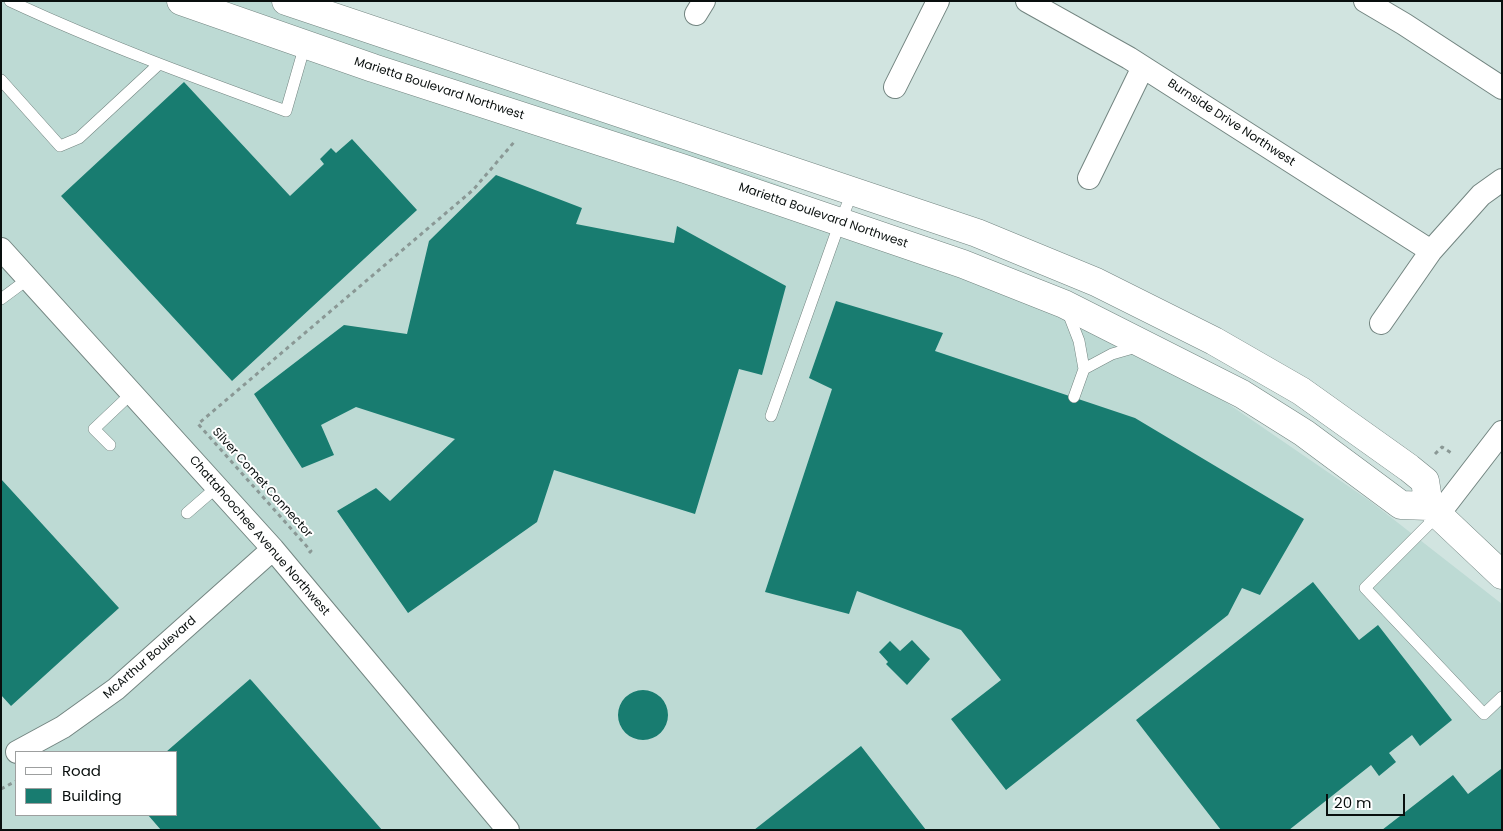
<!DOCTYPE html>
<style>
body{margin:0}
#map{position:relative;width:1503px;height:831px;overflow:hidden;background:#d1e4e0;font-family:Poppins,sans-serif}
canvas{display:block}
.frame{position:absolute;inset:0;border:2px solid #090f0e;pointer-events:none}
.legend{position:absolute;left:15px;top:751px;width:162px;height:65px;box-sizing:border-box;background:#fff;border:1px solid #9d9f9f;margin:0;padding:6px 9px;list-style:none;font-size:15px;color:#090f0e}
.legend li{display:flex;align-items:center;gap:10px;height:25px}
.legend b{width:25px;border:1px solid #9d9f9f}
.scale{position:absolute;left:1326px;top:794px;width:79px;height:22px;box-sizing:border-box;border:2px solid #090f0e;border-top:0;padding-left:6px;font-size:15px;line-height:18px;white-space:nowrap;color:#090f0e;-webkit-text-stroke:4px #fff;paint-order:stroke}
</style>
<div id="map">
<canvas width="1503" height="831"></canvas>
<div class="frame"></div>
<ul class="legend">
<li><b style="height:6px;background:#fff"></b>Road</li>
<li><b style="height:14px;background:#187c70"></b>Building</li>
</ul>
<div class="scale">20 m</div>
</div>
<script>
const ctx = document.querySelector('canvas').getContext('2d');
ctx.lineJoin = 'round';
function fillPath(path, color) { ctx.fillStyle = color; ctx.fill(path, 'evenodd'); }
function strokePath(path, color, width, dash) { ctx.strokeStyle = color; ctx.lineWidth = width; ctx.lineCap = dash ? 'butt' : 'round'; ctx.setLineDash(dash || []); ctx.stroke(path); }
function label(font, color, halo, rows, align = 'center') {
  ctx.font = font + ' Poppins,sans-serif'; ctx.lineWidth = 4; ctx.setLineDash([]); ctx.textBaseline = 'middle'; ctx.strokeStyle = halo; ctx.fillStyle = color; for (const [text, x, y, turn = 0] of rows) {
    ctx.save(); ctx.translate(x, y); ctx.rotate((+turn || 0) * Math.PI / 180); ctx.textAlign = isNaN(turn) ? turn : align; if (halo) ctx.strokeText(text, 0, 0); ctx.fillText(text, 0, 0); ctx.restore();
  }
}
fillPath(new Path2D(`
 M1,1H304L663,139L1013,277L1211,392L1370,501L1502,604V830H1ZM16,752H176V815H16Z`), '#bddad4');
fillPath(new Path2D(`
 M184,82L290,196L324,164L320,159L331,148L336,153L352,139L417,210L232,381L61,196Z
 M496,175L582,208L576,224L674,243L677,226L786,286L762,375L739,369L695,514L554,470L537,522L408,613L337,511L376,488L390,501L455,439L356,407L321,425L334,455L302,468L254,394L344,325L407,334L429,241Z
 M836,301L943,333L935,351L1135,418L1304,519L1260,595L1242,588L1228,615L1006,790L951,719L1001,680L961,630L857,591L849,614L765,592L832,389L809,378Z
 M1,479L119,608L11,706L1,695Z
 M1313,582L1359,640L1378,625L1452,720L1420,746L1412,735L1389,753L1396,762L1379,776L1371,765L1289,830H1221L1136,720Z
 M912,640L930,659L907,685L886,664L888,662L879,652L890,641L900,651Z
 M250,679L252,681L382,830H161L148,815H176V752H166Z
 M618 715a25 25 0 1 1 50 0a25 25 0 1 1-50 0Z
 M861,746L926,830H754Z
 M1501,769L1502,830H1382L1453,775L1468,794Z`), '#187c70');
const service = new Path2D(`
 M10,1C100,43 193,77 286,111L305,45
 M1,80L60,146L79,138L159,64
 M1,299L28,279
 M1067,310L1079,341L1084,369L1074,397
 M1084,369L1112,354L1140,346
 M771,416L840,222L853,191
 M110,445L94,429L132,393
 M187,513L217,487
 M1438,515L1365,588L1484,714L1502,697`);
const minor = new Path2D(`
 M1027,1L1129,58L1431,251
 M1365,1L1404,24L1502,88
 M696,14L704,1
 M895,87L938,1
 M1089,178L1143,67
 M1,249L273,549L508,830
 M1381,323L1431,251L1481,195L1502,180
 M1438,515L1502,432
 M17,752L63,727L116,689L273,549`);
const secondary = new Path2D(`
 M181,1L373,68L682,168L963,264L1064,304L1242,394L1304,433L1401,505L1429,506
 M286,1L977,233L1096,282L1214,341L1301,391L1409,468L1425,481L1429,506L1502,575`);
strokePath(service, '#738581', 12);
strokePath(minor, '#738581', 24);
strokePath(secondary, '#738581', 29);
strokePath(new Path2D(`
 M1435,454L1442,447L1453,454
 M309,553L311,551L198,424L473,190L515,141
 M1,789L16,781`), '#8a9895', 3, [4, 4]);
strokePath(service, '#fff', 11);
strokePath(minor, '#fff', 22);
strokePath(secondary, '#fff', 28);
label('12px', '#090f0e', '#fff', [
 ["Marietta Boulevard Northwest",439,89,18],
 ["Burnside Drive Northwest",1231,123,33],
 ["Marietta Boulevard Northwest",823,216,19],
 ["Silver Comet Connector",262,483,48],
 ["Chattahoochee Avenue Northwest",259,536,49],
 ["McArthur Boulevard",150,658,-41]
]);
</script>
